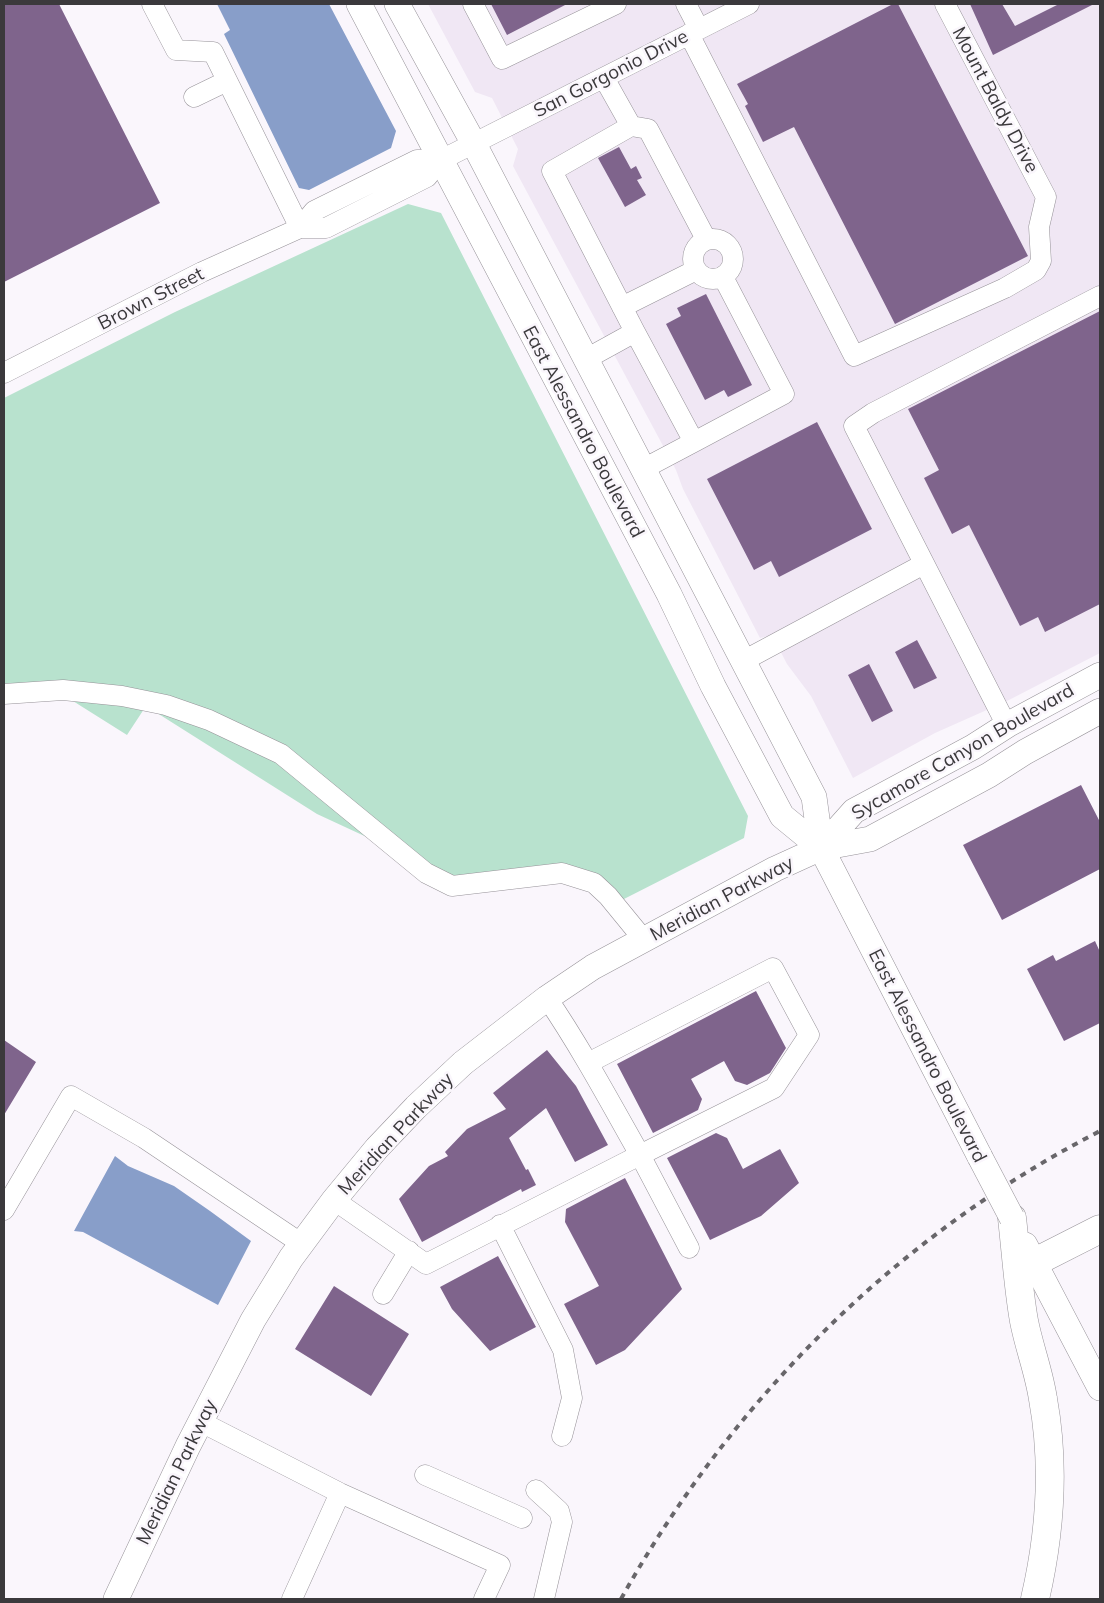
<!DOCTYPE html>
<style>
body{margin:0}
#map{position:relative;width:1104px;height:1603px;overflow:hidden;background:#faf6fc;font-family:Mulish,sans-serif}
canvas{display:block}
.frame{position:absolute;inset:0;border:5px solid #3b393c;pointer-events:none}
</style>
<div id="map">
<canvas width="1104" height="1603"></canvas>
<div class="frame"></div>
</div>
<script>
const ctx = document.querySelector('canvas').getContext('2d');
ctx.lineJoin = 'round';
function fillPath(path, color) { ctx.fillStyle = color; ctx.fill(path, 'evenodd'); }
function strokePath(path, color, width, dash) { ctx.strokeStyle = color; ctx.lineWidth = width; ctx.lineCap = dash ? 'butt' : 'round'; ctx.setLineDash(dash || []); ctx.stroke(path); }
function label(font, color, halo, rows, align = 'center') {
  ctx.font = font + ' Mulish,sans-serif'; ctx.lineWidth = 5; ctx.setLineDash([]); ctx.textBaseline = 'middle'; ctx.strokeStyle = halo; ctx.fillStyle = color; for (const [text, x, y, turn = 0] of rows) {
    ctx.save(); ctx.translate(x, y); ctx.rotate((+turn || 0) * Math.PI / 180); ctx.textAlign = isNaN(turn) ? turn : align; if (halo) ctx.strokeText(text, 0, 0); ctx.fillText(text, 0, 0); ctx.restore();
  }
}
fillPath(new Path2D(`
 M428,4H1100V653L1007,701L935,733L853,778L811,696L787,664L772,635L760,638L683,489L676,470L513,166L518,149L492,98L475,92Z`), '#f0e7f4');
fillPath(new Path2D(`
 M408,204L441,213L748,816L744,838L624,899L597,877L561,863L455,878L317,814L146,706L127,735L65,696L4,700V398L175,312Z`), '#b8e2ce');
fillPath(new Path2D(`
 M217,4H329L396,131L391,148L309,190L299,188L224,34L230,30Z
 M115,1156L128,1166L174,1186L210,1211L251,1241L218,1305L83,1232L74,1231Z`), '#889ec9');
fillPath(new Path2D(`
 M4,4H59L160,203L4,282Z
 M491,4H567L507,35Z
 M893,4H898L1028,256L895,324L794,127L763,142L745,106L748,104L737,84Z
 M970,4H1002L1015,26L1059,4H1094L993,55Z
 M619,147L631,169L636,166L642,178L637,180L646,195L625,207L598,158Z
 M706,294L752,385L728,397L724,390L705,400L666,324L681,316L677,308Z
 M1100,311V604L1045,632L1038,617L1020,626L969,525L952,534L924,478L939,470L908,409Z
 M817,422L872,529L779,577L771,561L754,570L707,479Z
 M917,640L937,678L914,689L895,652Z
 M869,664L893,711L872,722L848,675Z
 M1081,785L1100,822V869L1002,920L963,845Z
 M1095,941L1100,952V1023L1064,1041L1027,969L1053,955L1056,961Z
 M756,991L786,1048L770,1073L747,1085L735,1081L724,1061L691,1079L702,1099L698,1110L653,1133L617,1064Z
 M4,1040L36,1062L4,1115Z
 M547,1050L576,1086L608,1145L575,1162L546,1108L509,1138L526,1170L528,1169L536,1185L522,1192L521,1189L422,1242L399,1199L429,1166L448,1156L445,1152L467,1129L506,1109L493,1093Z
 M716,1133L727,1138L743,1169L780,1149L799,1183L761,1216L710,1240L667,1158Z
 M625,1178L682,1289L625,1350L596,1365L564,1304L599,1286L565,1222L566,1209Z
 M498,1256L536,1327L490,1351L452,1309L440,1287Z
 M334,1286L409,1334L371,1396L295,1349Z`), '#7f648c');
const minor = new Path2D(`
 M152,4L176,50L213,52L300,228
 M473,4L502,59L616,4
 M686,4L699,29
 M689,34L854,356L1005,288L1036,270L1041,261L1039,227L1046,197L945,4
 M194,97L227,81
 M631,126L648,129L706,239
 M300,228H326L427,177L441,160L749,4
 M693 259a20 20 0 1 1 40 0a20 20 0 1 1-40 0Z
 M622,307L696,270
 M635,332L694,442L643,469
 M586,359L635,332L552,171L631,126L604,78
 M4,373L202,272L300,228L314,211L417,160H441
 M694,442L784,394L723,277
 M743,661L924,564
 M4,694L63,690L122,696L166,705L209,720L281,754L426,873L452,886L562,873L594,883L608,896L644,940
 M1007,726L854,426L873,413L1100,296
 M588,1063L773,968L809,1035L774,1088L640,1155L689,1248
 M334,1200L426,1264L640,1155C610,1102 581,1048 547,998
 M4,1210L71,1096L144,1138L302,1244
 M500,1225L563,1350L572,1398L562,1436
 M383,1294L409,1251
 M201,1422L340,1493L500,1565L484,1599
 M425,1475L522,1518
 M536,1490L559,1511L562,1522L544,1599
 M292,1599L340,1493`);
const major = new Path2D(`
 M359,4L669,594L713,686L782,816L821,848
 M397,4L474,144L814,797L821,848L980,1157
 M821,848L854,811L973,747L1009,724L1100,675
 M1025,1245L1100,1388
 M116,1599L188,1446L253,1320L291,1258L334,1200L377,1148L416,1107L463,1063L547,998L593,967L775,869L821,848L870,839L989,775L1025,752L1100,711`);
const highway = new Path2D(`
 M1012,1218C1016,1252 1018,1287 1024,1321C1029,1347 1039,1372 1043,1399C1055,1465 1050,1534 1035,1599
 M1035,1262L1100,1229`);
strokePath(minor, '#969298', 21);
strokePath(major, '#969298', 26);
strokePath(highway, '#969298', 29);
strokePath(minor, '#fff', 20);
strokePath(major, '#fff', 25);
strokePath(highway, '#fff', 28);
strokePath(new Path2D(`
 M621,1599C732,1400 896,1236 1100,1131`), '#68666a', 4, [6, 6]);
const majorBridge = new Path2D(`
 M980,1157L1012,1218`);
strokePath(majorBridge, '#969298', 26, []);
strokePath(majorBridge, '#fff', 25);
label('19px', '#3b393c', '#faf6fc', [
 ["San Gorgonio Drive",611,74,-27],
 ["Mount Baldy Drive",995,100,62],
 ["Brown Street",151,299,-27],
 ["East Alessandro Boulevard",583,432,62],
 ["Sycamore Canyon Boulevard",963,752,-30],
 ["Meridian Parkway",722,899,-28],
 ["East Alessandro Boulevard",927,1056,63],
 ["Meridian Parkway",396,1134,-47],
 ["Meridian Parkway",177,1472,-64]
]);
</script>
